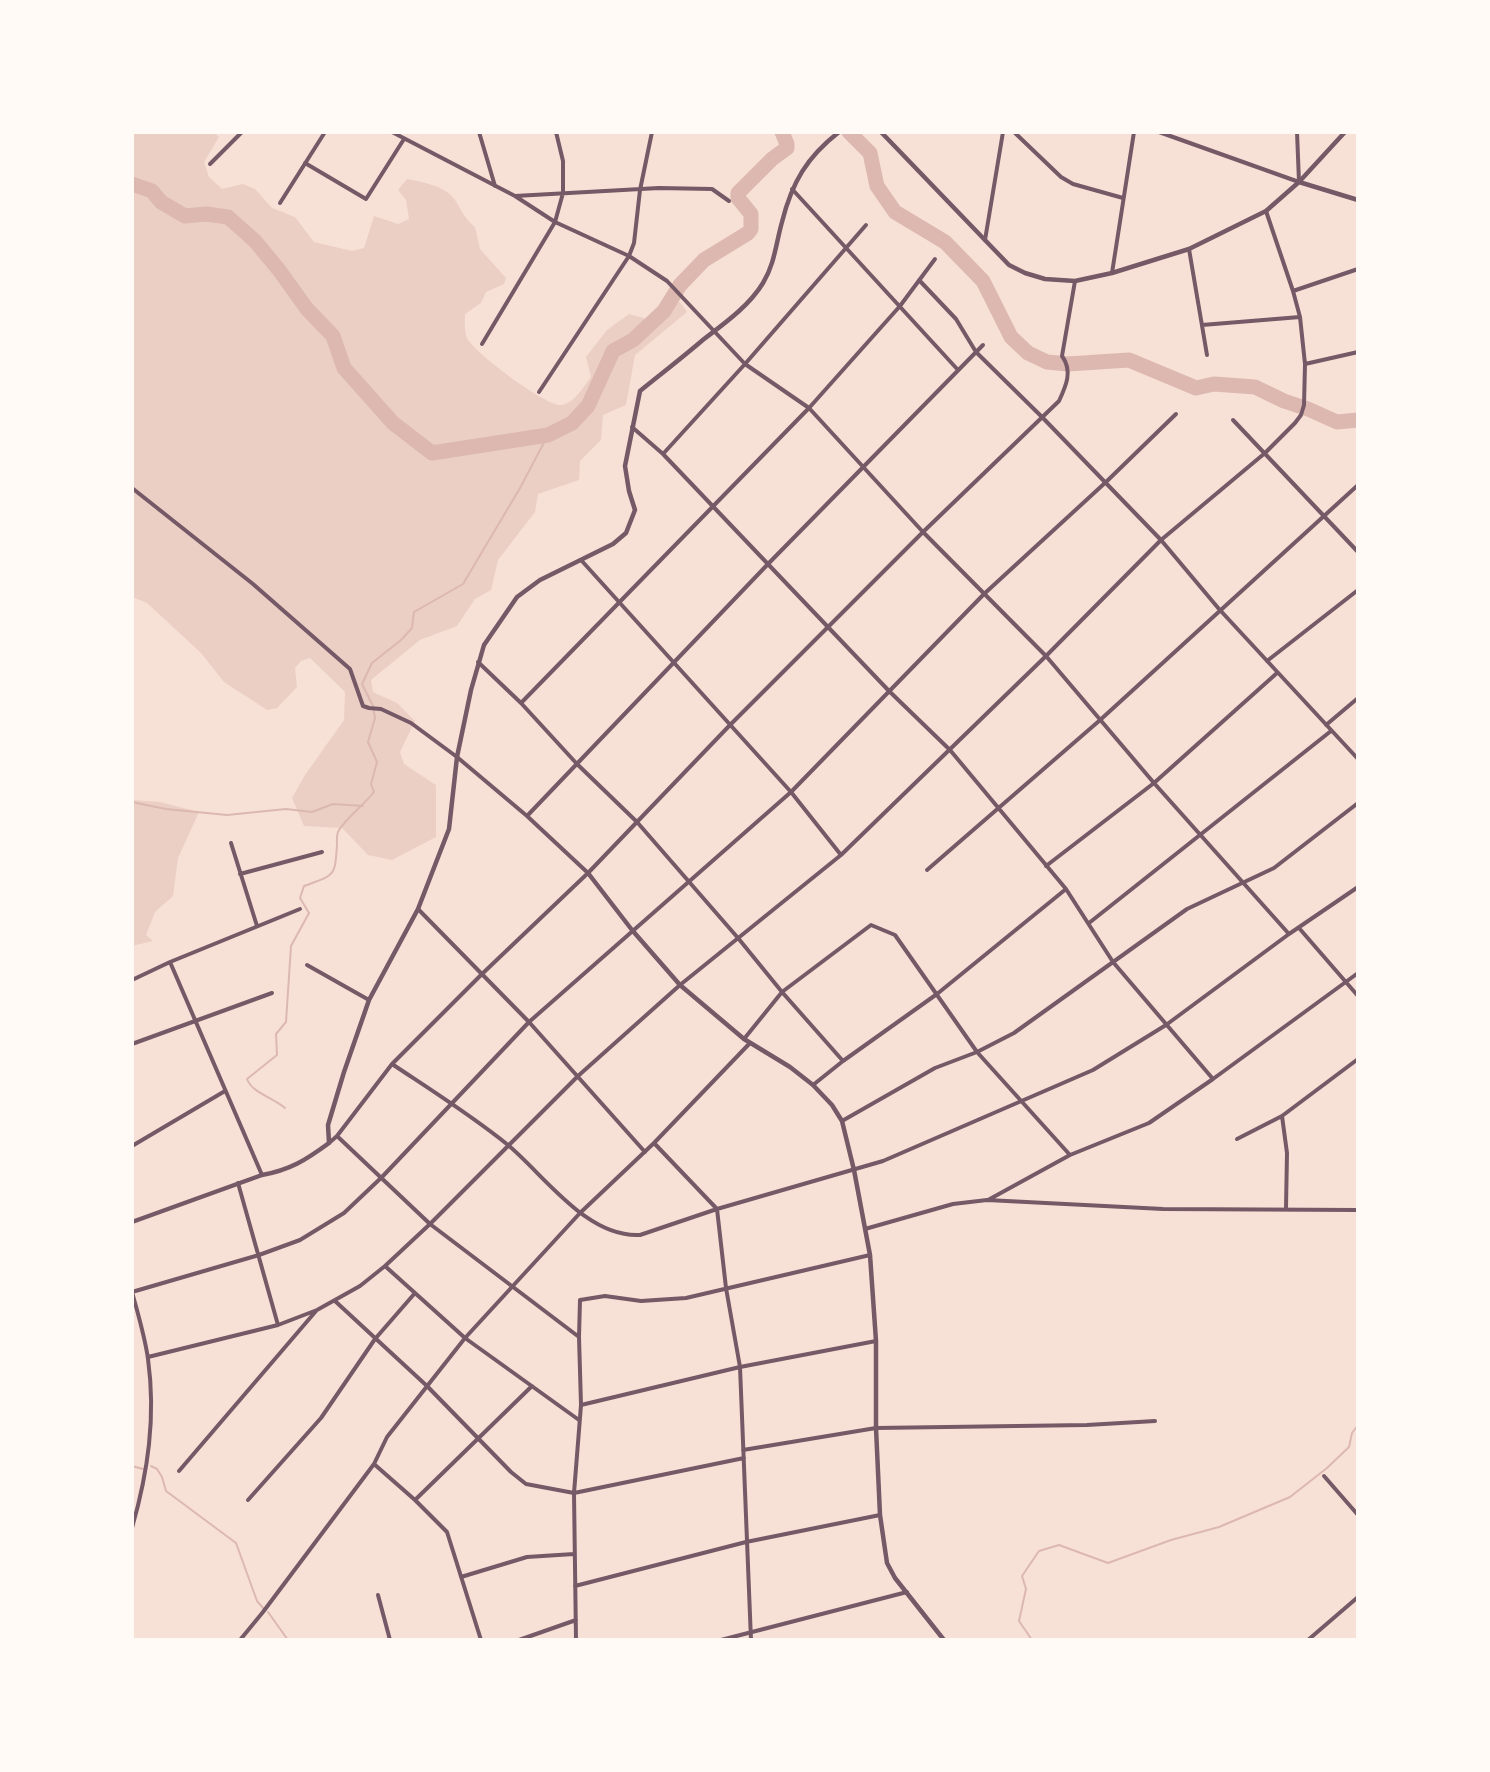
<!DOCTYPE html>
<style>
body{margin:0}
#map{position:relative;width:1490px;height:1772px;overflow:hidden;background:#f7e1d7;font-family:"IBM Plex Sans",sans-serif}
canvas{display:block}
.frame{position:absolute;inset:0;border:134px solid #fffaf5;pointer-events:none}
</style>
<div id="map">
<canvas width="1490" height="1772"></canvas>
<div class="frame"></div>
</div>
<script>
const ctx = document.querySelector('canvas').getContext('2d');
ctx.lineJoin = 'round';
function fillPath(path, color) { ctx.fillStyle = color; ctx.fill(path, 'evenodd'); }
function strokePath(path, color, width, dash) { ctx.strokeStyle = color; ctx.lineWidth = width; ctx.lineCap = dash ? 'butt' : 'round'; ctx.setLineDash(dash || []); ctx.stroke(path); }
fillPath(new Path2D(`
 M132,132H214L219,137L204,162L209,177L222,189L243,184L255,189L272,208L295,217L314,242L352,251L364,248L374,216L398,224L409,219L406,200L398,190L407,179C422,182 446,186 455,200C462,211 465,219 475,227L480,249L506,278L504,284L486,292L481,303L465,314C465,321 464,331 467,338C473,352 547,407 561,405C575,403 583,387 591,377L586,357L607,330L629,314L647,319L664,305L680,302L687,312L635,355L626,405L603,415L601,440L580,461L579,480L538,494L535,512L498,560L491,590L475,599L457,626L420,640L371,680L373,692L397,703L415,721L400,752L404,764L436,785V837L392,860L368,855L342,828L304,826L292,798L305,775L344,720L345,692L310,658L301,661L295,668L297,687L277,708L267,710L224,682L201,653L147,603L132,597Z
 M132,800L160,802L199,812L178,858L173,896L155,912L146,935L153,941L132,946Z`), '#ebcfc5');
strokePath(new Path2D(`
 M132,802L166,809L227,815L286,809L312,812L333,804L363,806
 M285,1108C274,1098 252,1093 247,1079L277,1055L276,1034L286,1022L291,946L309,913L300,898L304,886C335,875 335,877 337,844C337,839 336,835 339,830C349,815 363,806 374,792L371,784L377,762L368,742L375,718L373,706L362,684L372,663L401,640L412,628L414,612L463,584L520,488L548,435
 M132,1466L143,1469
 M151,1466L157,1469L162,1477L166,1491L236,1543L257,1601L264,1609
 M268,1612L288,1640
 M1032,1640L1019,1621L1026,1589L1022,1576L1039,1551L1059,1545L1108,1563L1171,1540L1219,1527L1290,1497L1327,1468L1349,1447L1352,1433L1358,1425`), '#dcb8b0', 2);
strokePath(new Path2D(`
 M849,132L870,153L877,186L895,212L945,242L983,281L1011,337L1028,353L1047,362L1068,364L1129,360L1196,388L1214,384L1255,387L1284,401L1308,409L1337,422L1358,420
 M132,184L152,191L161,202L185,216L206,214L228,217L255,241L279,270L307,309L333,336L344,368L393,423L432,453L548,435L572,423L588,406L613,351L633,340L664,311L680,285L704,260L748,233L751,229V214L738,198V193L772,159L787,148V144L782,132`), '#dcb8b0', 15);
strokePath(new Path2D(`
 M392,132L515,196L555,222L629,256L667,281L745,364L809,408L923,532L1046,656L1154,783L1289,934
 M479,132L495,186
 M1014,132L1061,177L1073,184L1123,198
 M1159,132L1299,182L1297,132
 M305,163L366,199L404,139
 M210,164L242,132
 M792,189L958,370
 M515,196L659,188L712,189L729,201
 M280,203L325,132
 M985,240L1003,132
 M1189,249L1207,355
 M1112,273L1134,132
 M919,280L956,319L976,352L1042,417L1161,540L1219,609L1358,759
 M1293,291L1358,269
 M1202,325L1300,317
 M482,344L555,222L563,193V161L556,132
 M1305,364L1358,352
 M539,392L629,256L634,243L640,190L652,132
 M1233,420L1358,552
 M632,427L663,454L889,691L950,750L1066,889L1113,962L1213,1079
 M663,454L745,364L866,225
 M132,488L253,584L350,669L363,706L369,708L381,709L411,723L457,757L527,816L588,873
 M581,560L791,792L841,855
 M1267,661L1358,590
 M478,662L521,703L577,764L637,822L738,938L782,992L843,1061
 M521,703L809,408L900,306L935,259
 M1326,725L1358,698
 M527,816L768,564L983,345
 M231,843L257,926
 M1046,866L1154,783L1277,673
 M927,870L1099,721L1358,485
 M240,874L322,852
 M418,909L529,1022L645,1152
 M1089,923L1331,731
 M1299,928L1358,996
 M170,962L262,1175
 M307,965L369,1000
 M132,980L170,962L300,909
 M744,1039L782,992L871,925L895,935L977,1052L1070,1155
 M132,1044L272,993
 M392,1064C431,1090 471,1115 508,1145C545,1176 587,1238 640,1235L717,1209L883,1161L1093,1070L1166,1025L1289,934L1358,887
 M813,1085L843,1061L937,994L1066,889
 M1282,1116L1287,1153L1286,1208
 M842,1121L935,1068L977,1052L1014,1033L1187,909L1274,868L1358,803
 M337,1136L430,1224L579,1337
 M1237,1139L1282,1116L1358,1059
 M329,1143L337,1136L392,1064L482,974L588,873L730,725L923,532L1059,401C1066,386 1073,371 1062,356L1075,281
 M654,1143L717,1209L726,1288L740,1367L751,1640
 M132,1146L225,1091
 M238,1183L278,1325
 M988,1200L1070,1155L1149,1123L1213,1079L1358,973
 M865,1229L953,1204L987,1200L1163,1209L1358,1210
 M385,1266L465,1338L579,1420
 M132,1292L259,1255L300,1240L344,1213L382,1177L529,1022L791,792L984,594L1106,482L1176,414
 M335,1301L427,1386L511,1472L526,1484L574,1493L744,1458
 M148,1357L278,1325L317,1310L360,1286L385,1266L430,1224L578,1076L680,985L841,855L1046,656L1161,540L1265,453L1295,423L1301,415L1304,405L1305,364L1300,317L1293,291L1266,211
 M581,1405L740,1367L876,1341
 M743,1450L876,1428L1087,1425L1155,1421
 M374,1464L415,1500L447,1532L481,1640
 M179,1471L316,1311
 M1324,1476L1358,1515
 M248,1500L321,1418L375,1339L415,1293
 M415,1500L532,1386
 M132,1528C148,1472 156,1417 148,1359C145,1337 138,1314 132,1292
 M461,1577L527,1557L574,1554
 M575,1586L746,1542L880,1515
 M378,1595L390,1640
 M240,1640L263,1612L374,1464L387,1437L465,1338L580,1213L654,1143L750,1043
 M519,1640L576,1620
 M576,1640L574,1493L581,1405L579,1337L580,1300L605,1296L641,1301L686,1298L870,1255
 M721,1640L907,1592
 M1308,1640L1358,1597`), '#755966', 4);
strokePath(new Path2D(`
 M881,132L1009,265L1025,273L1045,279L1075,281L1112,273L1189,249L1266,211L1299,182L1345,132
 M1299,182L1358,200
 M588,873L632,930L680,985L744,1039L790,1067L813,1085L832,1105L842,1121L854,1170L870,1255L876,1341V1428L880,1515L887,1563L895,1578L944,1640
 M132,1222L262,1175C290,1170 306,1160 329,1143L328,1125L344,1072L369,1000L418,909L449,829L457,757L471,690L484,645L517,597L540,580L613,544L626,533L635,510L629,491L625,466L640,391C661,374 683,357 704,339C725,323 749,306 763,283C775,263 776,243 782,222C792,182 807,157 839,132`), '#755966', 4.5);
</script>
